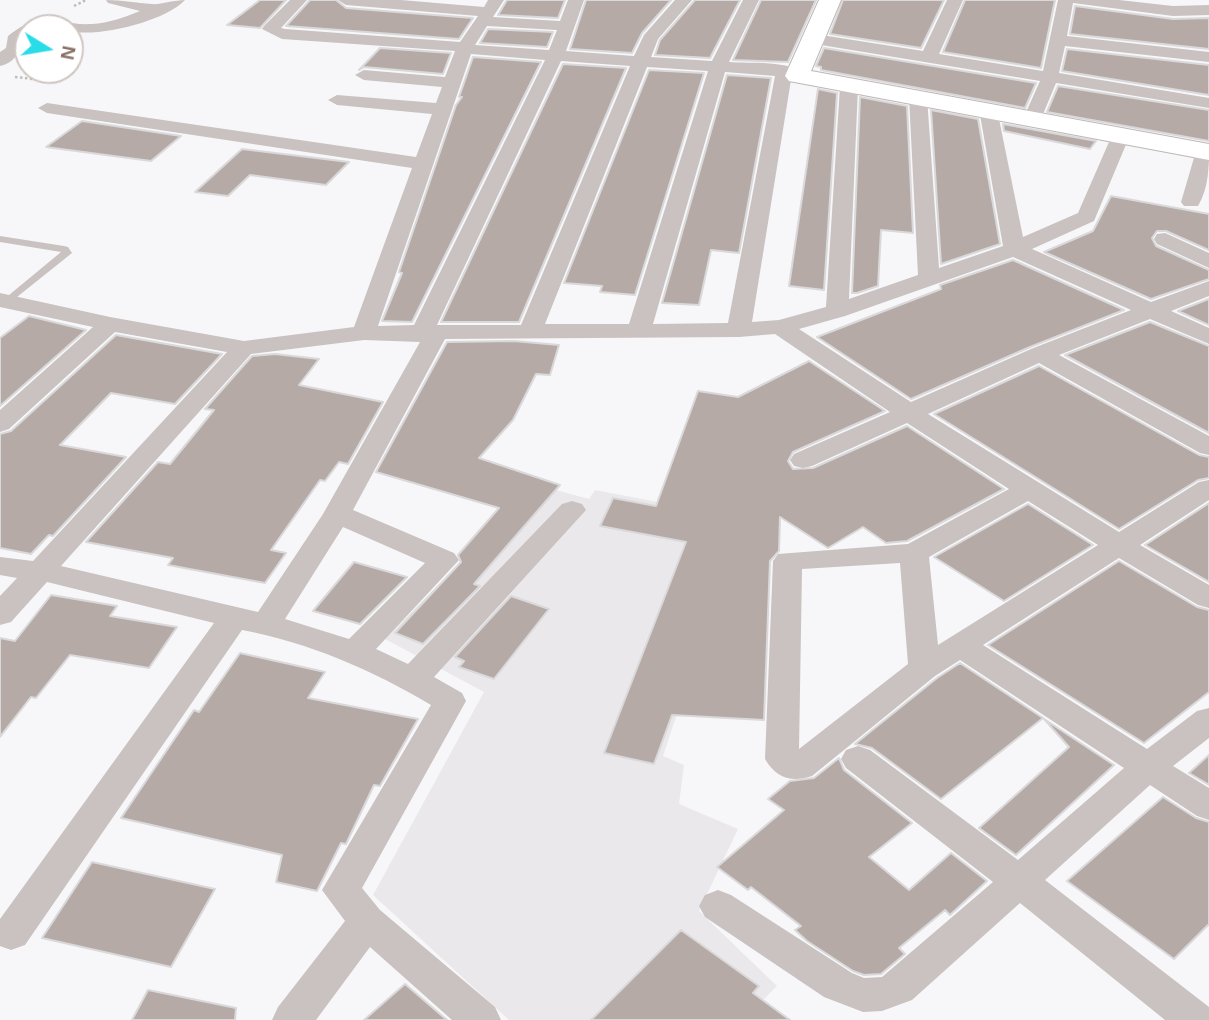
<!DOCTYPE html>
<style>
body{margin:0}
#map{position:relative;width:1209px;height:1020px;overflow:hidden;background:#f7f7f9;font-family:Helvetica,sans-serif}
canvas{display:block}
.north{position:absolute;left:14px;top:14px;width:70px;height:70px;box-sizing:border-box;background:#fff;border:2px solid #cfc6c2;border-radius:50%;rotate:101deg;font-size:19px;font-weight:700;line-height:28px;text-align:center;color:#887067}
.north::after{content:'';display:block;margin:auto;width:24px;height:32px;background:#28dce8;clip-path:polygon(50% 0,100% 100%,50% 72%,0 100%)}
</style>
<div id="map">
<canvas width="1209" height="1020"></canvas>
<div class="north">N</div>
</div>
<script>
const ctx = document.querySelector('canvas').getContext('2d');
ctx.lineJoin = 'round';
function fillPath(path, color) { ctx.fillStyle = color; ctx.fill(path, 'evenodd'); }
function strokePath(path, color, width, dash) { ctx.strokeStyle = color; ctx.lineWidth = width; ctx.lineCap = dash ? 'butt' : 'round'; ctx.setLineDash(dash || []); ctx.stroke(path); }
fillPath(new Path2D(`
 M527,482L589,499L595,490L742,518L663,756L684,765L679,804L738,829L699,911L777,986L743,1020H509L373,895L484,692L385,639L487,535Z`), '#eae8ea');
const building = new Path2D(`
 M260,0H286L260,28L227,25Z
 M310,0H336L346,8L473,18L459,39L286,26Z
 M507,0H565L558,18L498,15Z
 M586,0H671L642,33L632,53L570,49Z
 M695,0H740L710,58L655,55L660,40Z
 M761,0H816L788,62L733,60Z
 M843,0H944L921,48L830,34Z
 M965,0H1055L1041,68L943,52Z
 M1075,6L1173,19L1209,18V49L1070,34Z
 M488,29L553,32L547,47L480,43Z
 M380,48L451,53L443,74L364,67L359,70Z
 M824,48L1036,83L1025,108L821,70V67L816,66Z
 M1067,49L1209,65V95L1062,71Z
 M473,57L541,62L412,322L382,321L402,273L399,272L456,105L462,97H459Z
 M563,64L626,68L519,322H441Z
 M649,70L704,73L635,295L600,292L602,286L564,283Z
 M727,75L771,78L739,253L711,250L699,305L662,303Z
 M1058,86L1209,110V141L1047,112Z
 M818,89L837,93L824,290L789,286Z
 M860,97L907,106L913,233L881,230L878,286L857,293H852Z
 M931,110L978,119L1000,244L941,264Z
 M82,121L181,136L151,161L46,147Z
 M1003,124L1096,141L1090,149L1004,131Z
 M242,149L349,162L326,185L250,175L228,196L195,192Z
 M1111,196L1209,214V250L1166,231H1157L1152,238L1156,246L1209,270V279L1151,299L1044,252L1093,231Z
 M1013,260L1124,310L1030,347L911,399L817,337L941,289L940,285Z
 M1209,299V325L1178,311Z
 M29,316L86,330L0,406V338Z
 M1150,322L1209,346V433L1065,355Z
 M116,335L222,354L175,404L111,393L60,445L126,457L53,536L49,535L31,554L0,548V434L11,431Z
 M514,341L559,345L550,375L536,374L513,420L479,458L560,485L474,584L480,586L423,644L395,633L461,562L458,555L499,508L376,472L447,342Z
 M275,354L319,359L299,385L383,402L348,464L339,462L325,481L320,480L271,550L286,553L265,583L168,565L173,558L86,542L158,462L170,464L214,410L205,409L252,356Z
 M809,361L885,411L793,452L788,461L793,469L813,468L907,426L1004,489L907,541L886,543L863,527L828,548L780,517L779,551L770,561L764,720L672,715L654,764L604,753L686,542L600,526L613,498L656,506L698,391L738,397Z
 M1039,366L1199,455L1209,457V478L1198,480L1119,529L934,414Z
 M1209,503V582L1145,545Z
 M1028,504L1093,545L1004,601L934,557Z
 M1119,561L1197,607L1209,610V692L1144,743L988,645Z
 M354,562L407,577L360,624L313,611Z
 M51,595L117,606L110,616L177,627L149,668L70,655L36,698L31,697L0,737V638L15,641Z
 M511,596L549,609L494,679L459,667L464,661L455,657Z
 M240,653L325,672L308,698L418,719L380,786L374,785L346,844L341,843L317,891L276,882L282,855L121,818L194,710L199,712Z
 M960,663L1043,718L941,799L872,748L855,744L937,678Z
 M1044,719L1114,765L1016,855L979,828L1069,747Z
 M1209,755V785L1189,773Z
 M839,758L844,770L912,823L869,857L909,890L951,853L987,881L950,915L945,910L899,948L905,954L881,974L864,975L853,971L807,941L795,930L801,926L751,887L748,890L717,867L784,810L768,799L790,781L814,778Z
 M1163,797L1196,818L1209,822V924L1174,959L1067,881Z
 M92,862L215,889L171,967L42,938Z
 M681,930L759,986L753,993L790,1020H591Z
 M405,984L447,1020H364Z
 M148,990L236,1008L235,1020H132Z`);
fillPath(building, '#b6aaa6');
strokePath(building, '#d9d9db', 2);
const secondary = new Path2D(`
 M819,0H841L811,71L1209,144V160L789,81L785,76Z`);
strokePath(secondary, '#bfb7b4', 2);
strokePath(new Path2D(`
 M74,6L86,0
 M15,77L60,82`), '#c1bcba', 2.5, [2.5, 2.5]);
fillPath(new Path2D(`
 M0,236L64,246L68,247L72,253L7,305L3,304V300L61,252L0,242Z`), '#c9c2c0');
fillPath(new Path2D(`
 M106,0C123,0 136,3 152,4C159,5 174,0 185,0C166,21 98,38 70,31V28H28V37C17,46 21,61 0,66V52L6,48L8,36C47,6 52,26 92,24C109,23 125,17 140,11L108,3Z
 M290,0H307L281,28L285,29L460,42L478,16L346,5L338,0H401L484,7L488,0H504L493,17L560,21L568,0H584L566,51L634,56L644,35L675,0H692L658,39L651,57L712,61L743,0H759L729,62C750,64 790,59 806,76L803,80H791L752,322L779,320L826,307L840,86L843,82L849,81L858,86L849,299L918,275L909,97L912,93L918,92L927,97L939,268L1003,246L979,109L982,105H994L997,109L1023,237L1078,213L1112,135L1121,129L1128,131L1130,135L1094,221L1032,249L1151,302L1209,281V296L1171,311L1209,328V344L1150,319L1059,355L1209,436V455L1200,453L1039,363L928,414L1119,532L1199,482L1209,480V500L1140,545L1209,585V608L1198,605L1119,558L983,645L1147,749L1197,711L1209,708V738L1173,766L1209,788V820L1197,816L1150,785L1045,880L1209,1007V1020H1165L1020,903L912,1000L882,1011L863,1012L824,997L705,917L699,906L705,895L718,890L731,895L852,973L864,978L882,977L993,882L846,768L841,759L846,750L858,746L870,750L1018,860L1124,768L960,660L935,676L812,776C791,783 776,778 765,759L773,561L778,554L908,544L1009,489L907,423L812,466L803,468L794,466L790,460L794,454L890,412L775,334L739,337L445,339L353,510L454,553L459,560L376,649L408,664L562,504L572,501L582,504L586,510L434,677L462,693L466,701L362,888L380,910L495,1007L501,1020H452L370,947L316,1020H272L278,1007L345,921L322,890L431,705C372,670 310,643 242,630L25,945L11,950L0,946V919L214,623L47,582L11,622L0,625V596L17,578L0,575V557L33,561L227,352L115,332L9,429L0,432V410L93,327L0,307V293L110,317L244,341L354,327L412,168L47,113L38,108L47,103L416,157L432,114L337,105L328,100L337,95L436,103L442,87L364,80L355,75L364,70L445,77L455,51L282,39L262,29L264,26ZM487,26L557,30L549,50L475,45ZM471,54L545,60L414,325L378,326ZM561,61L630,66L521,325H437ZM647,67L708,71L629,324H545ZM725,72L775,76L728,323L653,324ZM1013,257L1131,310L1031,349L911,402L799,329L845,316ZM364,340L420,342L323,514L258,612L61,566L251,354ZM1028,501L1098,545L938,645L929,557ZM343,527L425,563L349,639L285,619ZM900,563L908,664L799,749L802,569Z
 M947,0H963L939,54L1043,71L1058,0H1119L1173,6L1209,5V15L1173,16L1073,3L1067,36L1209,52V62L1065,46L1059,73L1209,98V108L1056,83L1041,119L1032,125L1023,119L1040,81L815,44L807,39L815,34L923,51Z
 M1206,145L1209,146C1209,166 1209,188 1198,206H1184L1181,202L1196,151Z
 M1165,233L1209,253V268L1157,244L1154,239L1157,234Z`), '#c9c2c0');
fillPath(secondary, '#fff');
</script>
